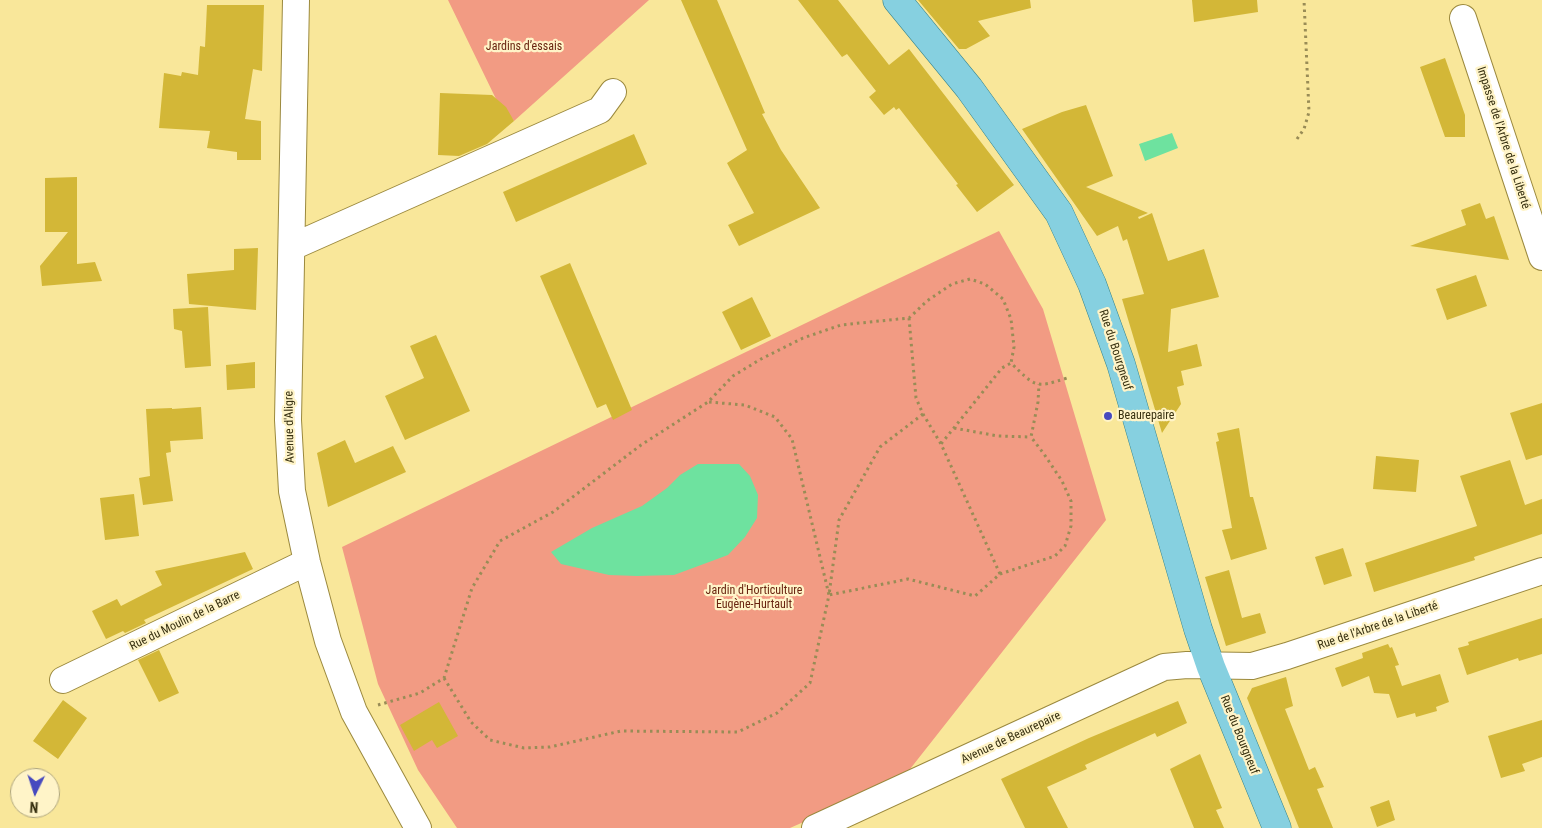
<!DOCTYPE html>
<meta charset="utf-8">
<style>
body{margin:0}
#map{position:relative;width:1542px;height:828px;overflow:hidden;background:#f9e79a;font-family:"Roboto Condensed",sans-serif}
canvas{display:block}
.north{position:absolute;left:10px;top:768px;width:50px;height:50px;box-sizing:border-box;background:#fff4c8;border:1px solid #afa67e;border-radius:50%;rotate:184deg;font-size:14px;font-weight:700;line-height:20px;text-align:center;color:#373010}
.north::after{content:'';display:block;margin:auto;width:18px;height:22px;background:#474abf;clip-path:polygon(50% 0,100% 100%,50% 72%,0 100%)}
</style>
<div id="map">
<canvas width="1542" height="828"></canvas>
<div class="north">N</div>
</div>
<script>
const ctx = document.querySelector('canvas').getContext('2d');
ctx.lineJoin = 'round';
function fillPath(path, color) { ctx.fillStyle = color; ctx.fill(path, 'evenodd'); }
function strokePath(path, color, width, dash) { ctx.strokeStyle = color; ctx.lineWidth = width; ctx.lineCap = dash ? 'butt' : 'round'; ctx.setLineDash(dash || []); ctx.stroke(path); }
function label(font, color, halo, rows, align = 'center') {
  ctx.font = font + ' "Roboto Condensed",sans-serif'; ctx.lineWidth = 4.5; ctx.setLineDash([]); ctx.textBaseline = 'middle'; ctx.strokeStyle = halo; ctx.fillStyle = color; for (const [text, x, y, turn = 0] of rows) {
    ctx.save(); ctx.translate(x, y); ctx.rotate((+turn || 0) * Math.PI / 180); ctx.textAlign = isNaN(turn) ? turn : align; if (halo) ctx.strokeText(text, 0, 0); ctx.fillText(text, 0, 0); ctx.restore();
  }
}
fillPath(new Path2D(`
 M448,0H649L514,121L496,99Z
 M999,231L1043,309L1106,520L903,778L790,828H457L418,770L378,684L342,547L864,295Z`), '#f29b83');
fillPath(new Path2D(`
 M1172,133L1178,148L1145,161L1139,144Z
 M698,464H739L750,476L758,495L757,518L745,537L728,555L674,575L637,576L609,575L561,564L551,552L592,528L642,506L667,488L680,475Z`), '#6ee29f');
fillPath(new Path2D(`
 M681,0H717L765,113L762,114L781,150L820,208L739,246L728,225L754,213L727,163L747,150Z
 M798,0H838L889,65L909,49L1014,185L977,212L956,185L958,184L899,108L896,110L894,107L884,115L869,97L876,91L847,54L842,57Z
 M918,0H1030L1031,8L978,21L990,36L966,49H959Z
 M1192,0H1257L1258,12L1194,22Z
 M207,5H264L262,71L253,69L245,119L261,121V160H237V152L207,148L210,131L159,128L164,73L181,76L182,72L198,75L200,46L205,47Z
 M1445,58L1465,115V137H1445L1420,67Z
 M440,93L492,95L506,107L514,121L487,144L459,156L438,155Z
 M1086,105L1113,176L1086,187L1148,213L1138,217L1139,219L1152,213L1168,261L1204,249L1219,297L1171,309L1168,352L1197,344L1202,366L1181,371L1184,385L1177,387L1181,404L1162,433L1122,299L1144,294L1127,239L1123,241L1118,226L1097,236L1022,129L1062,112Z
 M634,134L647,164L516,222L503,192Z
 M77,177V264L95,262L102,281L42,286L40,266L68,232H45V178Z
 M1480,203L1486,219L1494,216L1509,260L1410,246L1466,225L1461,210Z
 M258,248L256,310L189,304L187,274L234,270V249Z
 M570,263L632,410L613,420L606,404L597,408L540,276Z
 M1476,275L1487,306L1447,320L1436,289Z
 M752,297L771,336L741,350L722,312Z
 M208,307L211,366L185,368L182,331L174,329L173,309Z
 M436,335L470,411L405,440L385,396L424,378L410,346Z
 M255,362V388L227,390L226,365Z
 M1542,403V455L1526,460L1510,413Z
 M201,407L203,439L170,441L171,452L166,453L173,501L143,505L139,478L150,476L146,409L172,408V409Z
 M1239,428L1250,497H1253L1267,549L1231,560L1222,530L1232,528L1216,442L1219,441L1217,433Z
 M345,440L355,463L393,446L406,472L328,507L317,453Z
 M1376,456L1419,460L1416,492L1373,489Z
 M1510,460L1525,505L1542,499V534L1474,557L1475,560L1374,592L1365,563L1477,526L1460,476Z
 M134,494L139,536L105,540L100,498Z
 M1343,548L1352,576L1324,585L1315,557Z
 M245,552L253,569L144,620L146,623L125,633L123,631L106,639L92,611L117,599L121,606L162,585L155,571Z
 M1229,570L1242,618L1260,613L1266,633L1226,646L1205,577Z
 M1542,618V654L1519,661L1518,658L1467,675L1458,648L1469,645L1468,642Z
 M1388,644L1390,648L1392,647L1399,665L1395,666L1402,686L1440,674L1449,702L1436,707L1437,711L1416,717L1415,713L1397,718L1389,694L1374,693L1369,676L1342,687L1335,668L1363,658L1362,653Z
 M159,650L179,693L159,702L138,660Z
 M1286,677L1293,706L1285,709L1309,770L1315,767L1324,787L1317,789L1333,828H1299L1247,698L1252,688Z
 M63,700L87,718L58,759L33,741Z
 M1178,701L1187,723L1157,737L1155,733L1085,765L1087,769L1047,787L1068,828H1025L1001,779L1089,738Z
 M439,702L458,736L437,748L432,740L414,751L400,725Z
 M1542,720V757L1522,764L1525,771L1501,778L1488,736Z
 M1200,754L1222,808L1216,810L1224,828H1194L1170,769Z
 M1389,800L1395,820L1377,827L1370,807Z`), '#d3b737');
const minor = new Path2D(`
 M296,0L288,420L292,491L307,562L328,641L354,712L418,828
 M1463,18L1542,257
 M292,247L600,110L613,92
 M63,680L307,562
 M815,828L1164,667L1187,665L1252,666L1287,656L1542,571`);
const major = new Path2D(`
 M897,0L969,88L1059,213L1092,284L1121,364L1198,629L1211,667L1277,828`);
strokePath(minor, '#9b893e', 28);
strokePath(major, '#36838a', 29);
strokePath(new Path2D(`
 M1297,139L1304,129L1309,112L1304,0
 M909,318L916,398L923,414L941,444
 M923,414L880,447L839,520L829,595L908,579L975,596L1000,574L1055,556L1065,546L1071,526V501L1062,481L1044,454L1031,437L1038,402L1039,384
 M954,428L998,436L1031,437
 M1000,574L941,444L1002,368L1011,363C1035,386 1034,389 1067,378
 M444,678L471,722L490,740L524,748L550,747L621,731L738,732L777,713L810,683L829,595L792,439L775,417L745,405L708,402
 M378,705L420,693L444,678L472,588L500,541L553,512L641,445L708,402L733,376L761,359L803,338L841,325L909,318L927,301L952,284L970,279L985,284L1003,299L1011,319L1014,347L1011,363`), '#998c56', 3, [2.5, 4]);
strokePath(minor, '#fff', 26);
strokePath(major, '#86d0e0', 28);
for (const [x, y, r, color] of [
 [1108,416,5,"#474abf"]
]) { const dot = new Path2D(); dot.arc(x, y, r, 0, 2 * Math.PI); ctx.fillStyle = color; ctx.fill(dot); strokePath(dot, '#fff4c8', 2); }
label('12px', '#692410', '#fff4c8', [
 ["Jardins d’essais",524,47],
 ["Jardin d'Horticulture",754,591],
 ["Eugène-Hurtault",754,605]
]);
label('12px', '#373010', '#fff4c8', [
 ["Impasse de l'Arbre de la Liberté",1503,138,72],
 ["Rue du Bourgneuf",1115,350,72],
 ["Avenue d'Aligre",290,427,-91],
 ["Rue du Moulin de la Barre",185,621,-26],
 ["Rue de l'Arbre de la Liberté",1378,626,-19],
 ["Rue du Bourgneuf",1239,735,68],
 ["Avenue de Beaurepaire",1011,738,-25]
]);
label('12px', '#373010', '#fff4c8', [
 ["Beaurepaire",1118,416]
], 'left');
</script>
